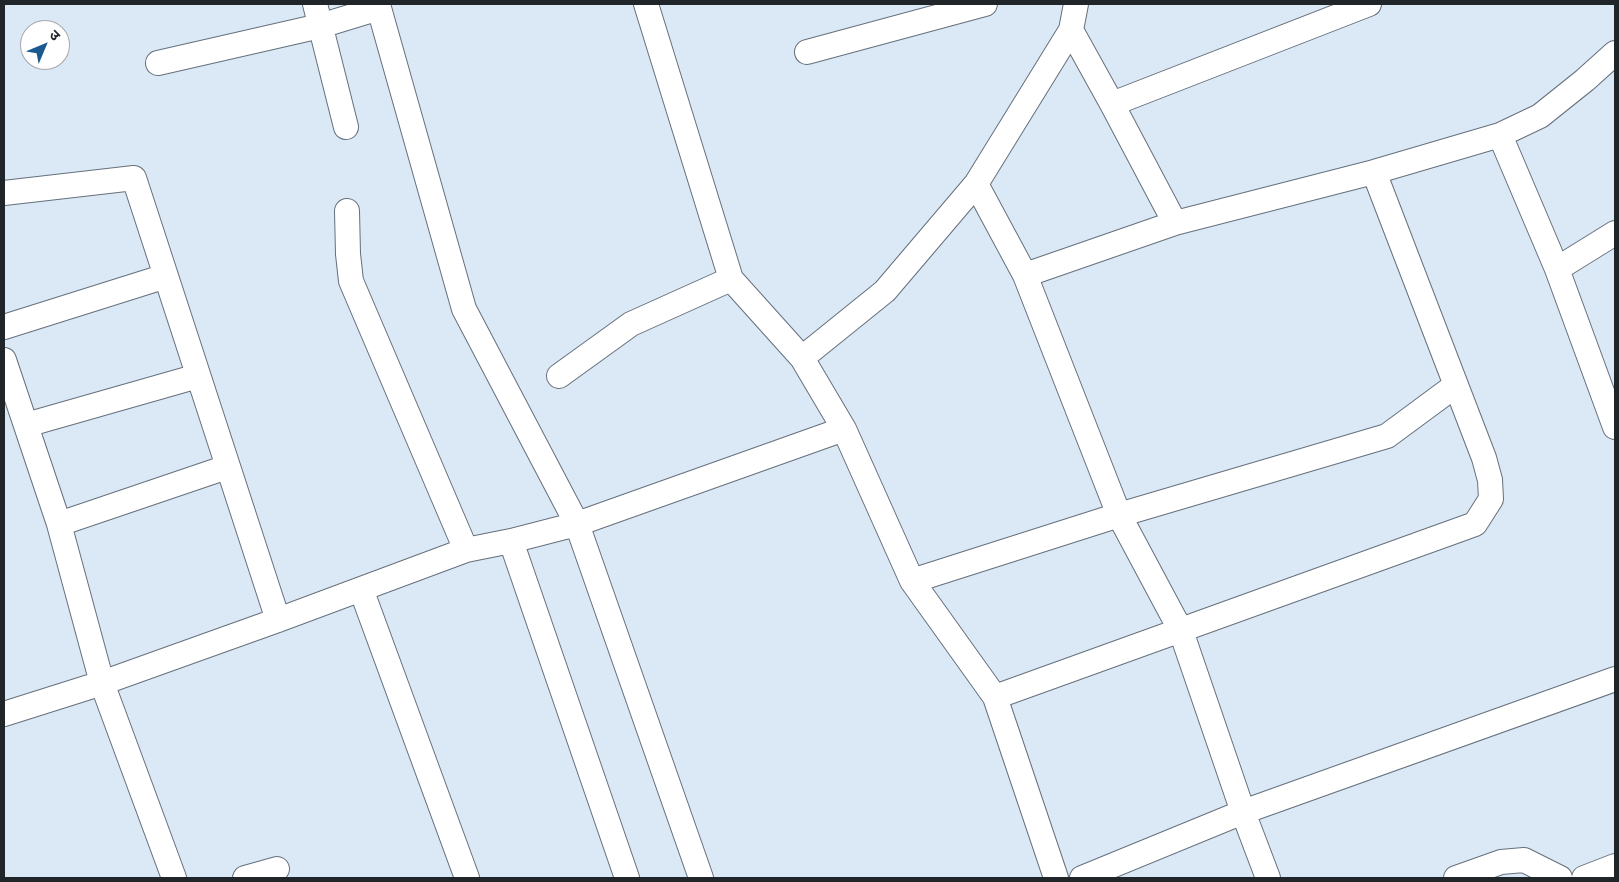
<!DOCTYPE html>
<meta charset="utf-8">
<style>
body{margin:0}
#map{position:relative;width:1619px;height:882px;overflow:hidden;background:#dbe8f5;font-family:Raleway,"Noto Sans Devanagari",sans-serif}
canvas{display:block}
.frame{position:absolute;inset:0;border:5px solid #20252a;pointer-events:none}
.north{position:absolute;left:20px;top:20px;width:50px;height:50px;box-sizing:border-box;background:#fff;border:1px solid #a6a8aa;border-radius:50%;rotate:45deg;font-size:14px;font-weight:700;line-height:20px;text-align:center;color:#20252a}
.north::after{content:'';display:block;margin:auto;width:18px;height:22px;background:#1b598f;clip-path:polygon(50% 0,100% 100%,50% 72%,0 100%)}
</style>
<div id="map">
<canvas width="1619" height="882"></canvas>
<div class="frame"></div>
<div class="north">उ</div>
</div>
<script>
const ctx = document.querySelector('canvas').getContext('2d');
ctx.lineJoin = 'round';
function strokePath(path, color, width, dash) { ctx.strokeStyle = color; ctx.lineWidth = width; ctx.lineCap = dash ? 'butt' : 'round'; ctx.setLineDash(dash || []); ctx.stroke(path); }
const minor = new Path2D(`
 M315,4L346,127
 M646,4L731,279L802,358L844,429
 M1071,30L1112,104L1175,223
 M807,52L985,4
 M158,63L320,26L379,8L464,309L577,524L701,878
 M1112,104L1369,4
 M1500,135L1557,269L1615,427
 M4,193L134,178L278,620
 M347,211L348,254L351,281L466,550
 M1557,269L1615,233
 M1025,275L1175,223L1374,172L1500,135L1540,116L1585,80L1615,53
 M4,327L166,276
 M802,358L885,291L976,184L1071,30L1076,4
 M4,360L59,524L102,683L174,878
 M559,376L631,324L731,279
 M26,425L198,376
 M59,524L227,467
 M511,541L627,878
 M912,581L995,697L1056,878
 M361,589L467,878
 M995,697L1475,524L1491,499L1490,480L1484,458L1374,172
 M4,714L102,683L278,620L466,550L511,541L577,524L844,429L912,581L1119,515L1025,275L976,184
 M245,878L277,869
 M1082,878L1243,812L1615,679
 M1268,878L1243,812L1181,631L1119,515L1387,436L1456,385
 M1456,878L1501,862L1524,860L1560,878
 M1584,878L1615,866`);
strokePath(minor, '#65707c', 26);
strokePath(minor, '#fff', 24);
</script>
